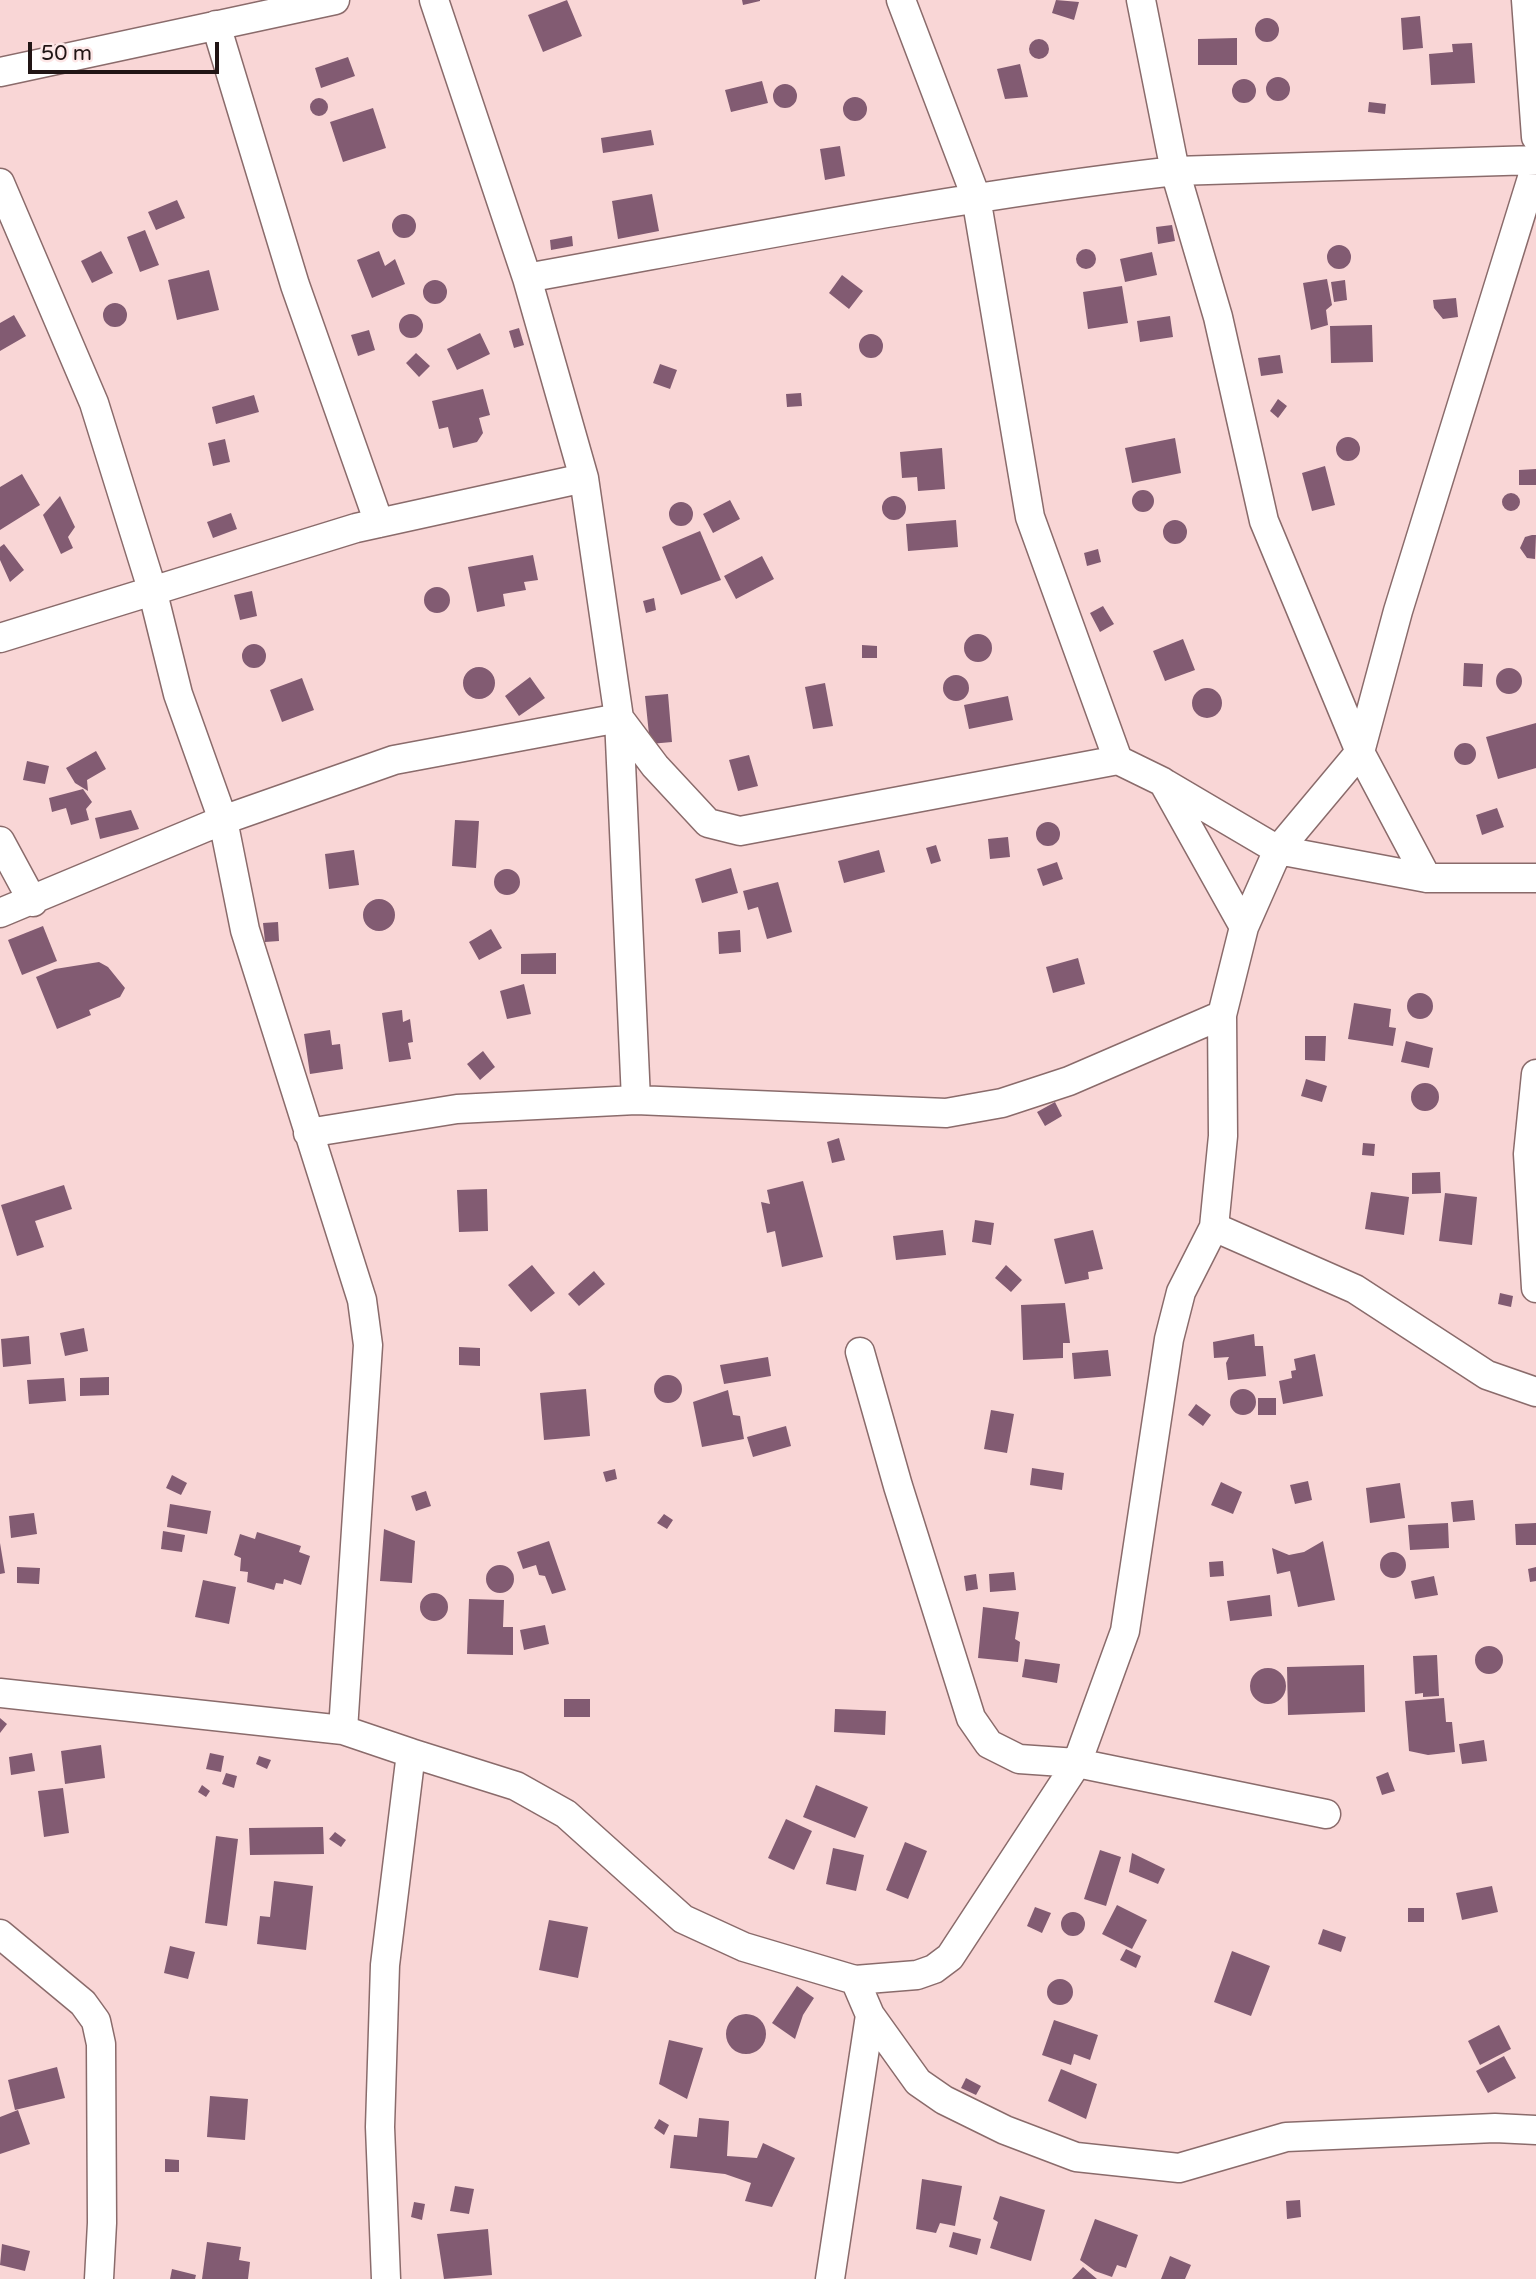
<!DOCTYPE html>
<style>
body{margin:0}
#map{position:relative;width:1536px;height:2279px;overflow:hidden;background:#f9d6d6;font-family:"Varela Round",sans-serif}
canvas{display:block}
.scale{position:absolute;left:28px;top:42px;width:191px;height:32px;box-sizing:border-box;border:4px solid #211515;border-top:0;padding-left:9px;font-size:21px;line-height:24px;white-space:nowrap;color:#211515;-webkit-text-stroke:5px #fde7e7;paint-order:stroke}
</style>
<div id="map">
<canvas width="1536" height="2279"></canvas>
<div class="scale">50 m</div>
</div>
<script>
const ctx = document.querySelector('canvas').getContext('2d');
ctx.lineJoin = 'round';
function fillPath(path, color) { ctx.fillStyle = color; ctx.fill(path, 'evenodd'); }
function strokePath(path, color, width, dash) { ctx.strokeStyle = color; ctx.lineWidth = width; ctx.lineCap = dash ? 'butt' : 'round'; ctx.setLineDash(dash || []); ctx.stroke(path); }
fillPath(new Path2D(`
 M567,0L582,36L543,52L528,15Z
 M742,0H760V1L743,5Z
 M1056,0L1079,2L1074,20L1052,13Z
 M1420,16L1423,48L1403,50L1401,18Z
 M1255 30a12 12 0 1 1 24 0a12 12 0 1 1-24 0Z
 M1237,38V65H1198V39Z
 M1029 49a10 10 0 1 1 20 0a10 10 0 1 1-20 0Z
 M1472,43L1475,83L1431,85L1429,54L1453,52L1452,44Z
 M348,57L355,76L321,88L315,68Z
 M1020,64L1028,97L1005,99L997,69Z
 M1266 89a12 12 0 1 1 24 0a12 12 0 1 1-24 0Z
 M1232 91a12 12 0 1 1 24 0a12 12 0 1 1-24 0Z
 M762,81L768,103L731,112L725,90Z
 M773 96a12 12 0 1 1 24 0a12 12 0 1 1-24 0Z
 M843 109a12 12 0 1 1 24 0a12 12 0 1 1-24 0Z
 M310 107a9 9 0 1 1 18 0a9 9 0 1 1-18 0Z
 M1369,102L1386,104L1385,114L1368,112Z
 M373,108L386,148L343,162L330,122Z
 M651,130L654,145L603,153L601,138Z
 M840,146L845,176L825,180L820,149Z
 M652,194L659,231L618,239L612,201Z
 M177,200L185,218L156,230L148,212Z
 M392 226a12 12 0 1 1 24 0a12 12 0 1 1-24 0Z
 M1172,225L1175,241L1158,244L1156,227Z
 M145,230L159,265L140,272L127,237Z
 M572,236L573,246L551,250L550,240Z
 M1327 257a12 12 0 1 1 24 0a12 12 0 1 1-24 0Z
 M1076 259a10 10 0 1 1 20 0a10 10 0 1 1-20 0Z
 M101,251L113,273L92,283L81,261Z
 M379,251L385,266L395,259L405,284L372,298L357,260Z
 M1152,252L1157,275L1125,282L1120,259Z
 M209,270L219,310L177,320L168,280Z
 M842,275L863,291L849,309L829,293Z
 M1327,279L1332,305L1326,310L1328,325L1311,330L1303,283Z
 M423 292a12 12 0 1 1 24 0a12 12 0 1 1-24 0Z
 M1345,280L1347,300L1334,302L1331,282Z
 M1122,286L1128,323L1088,329L1083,292Z
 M1456,298L1458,317L1443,319L1434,308L1433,300Z
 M103 315a12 12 0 1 1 24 0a12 12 0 1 1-24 0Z
 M399 326a12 12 0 1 1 24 0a12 12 0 1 1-24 0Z
 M14,315L26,336L0,351V323Z
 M1170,316L1173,337L1140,342L1137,321Z
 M1372,325L1373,362L1331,363L1330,326Z
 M519,328L524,345L514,348L509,331Z
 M369,330L375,350L358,356L351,335Z
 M480,333L490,354L457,370L447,349Z
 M859 346a12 12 0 1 1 24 0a12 12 0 1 1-24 0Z
 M416,353L430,366L419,377L406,363Z
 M1280,355L1283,373L1261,376L1258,358Z
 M660,364L677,370L670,389L653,383Z
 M483,389L490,415L479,418L483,433L477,442L453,448L448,427L439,429L432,401Z
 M801,393L802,406L787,407L786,394Z
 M254,395L259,412L216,424L212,407Z
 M1278,399L1287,406L1278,418L1270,411Z
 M1336 449a12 12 0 1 1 24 0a12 12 0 1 1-24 0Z
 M1175,438L1181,473L1132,483L1125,448Z
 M225,439L230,462L213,466L208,443Z
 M942,448L945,489L918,491L917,477L902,478L900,452Z
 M1325,466L1335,505L1312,511L1302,473Z
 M1536,469V485H1519V470Z
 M22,474L40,505L0,530V487Z
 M1132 501a11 11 0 1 1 22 0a11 11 0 1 1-22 0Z
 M1502 502a9 9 0 1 1 18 0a9 9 0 1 1-18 0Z
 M60,496L75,527L68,537L73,548L61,554L43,515Z
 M882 508a12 12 0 1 1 24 0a12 12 0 1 1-24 0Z
 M730,500L740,519L713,533L703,514Z
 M669 514a12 12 0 1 1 24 0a12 12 0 1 1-24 0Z
 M231,513L237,529L213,538L207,522Z
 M956,520L958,547L908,551L906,524Z
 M1163 532a12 12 0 1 1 24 0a12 12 0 1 1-24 0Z
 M700,531L721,580L681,595L662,547Z
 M1532,535H1536L1535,559L1527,558L1520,548L1525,537Z
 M4,544L24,570L10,582L0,560V547Z
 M1098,549L1101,562L1087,566L1084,553Z
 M533,555L538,580L524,582L526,590L503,594L505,606L477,612L468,567Z
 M762,556L774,579L736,599L724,576Z
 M424 600a13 13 0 1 1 26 0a13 13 0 1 1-26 0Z
 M252,591L257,616L240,620L234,595Z
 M654,598L656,610L646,613L643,601Z
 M1103,606L1114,624L1100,632L1090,613Z
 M964 648a14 14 0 1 1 28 0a14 14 0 1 1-28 0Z
 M1183,639L1195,670L1165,681L1153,651Z
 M242 656a12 12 0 1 1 24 0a12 12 0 1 1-24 0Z
 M862,645L877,646V658H862Z
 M1464,663L1483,664L1482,687L1463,686Z
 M463 683a16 16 0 1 1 32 0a16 16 0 1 1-32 0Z
 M1496 681a13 13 0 1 1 26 0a13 13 0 1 1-26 0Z
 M943 688a13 13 0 1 1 26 0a13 13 0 1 1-26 0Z
 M530,677L545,698L519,716L505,696Z
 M302,678L314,710L282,722L270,690Z
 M825,683L833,726L813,729L805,687Z
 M1192 703a15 15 0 1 1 30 0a15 15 0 1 1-30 0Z
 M668,694L672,742L650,744L645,696Z
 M1008,696L1013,720L969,729L964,705Z
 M1536,723V768L1498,779L1486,737Z
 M1454 754a11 11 0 1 1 22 0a11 11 0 1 1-22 0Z
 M96,751L106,769L87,780L88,791L75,783L66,768Z
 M749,755L758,786L738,791L729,760Z
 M27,761L49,766L45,784L23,780Z
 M83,789L92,802L86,809L89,820L71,825L66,808L52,812L49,798Z
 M1497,808L1504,827L1482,835L1476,815Z
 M131,810L139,829L100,839L95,818Z
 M455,820L479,821L476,868L452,866Z
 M1036 834a12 12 0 1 1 24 0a12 12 0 1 1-24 0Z
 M1008,837L1010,857L990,859L988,839Z
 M936,845L941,861L931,864L926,848Z
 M354,850L359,885L329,889L325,854Z
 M879,850L885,872L844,883L838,861Z
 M1057,862L1063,879L1043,886L1037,869Z
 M731,868L738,893L702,903L695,879Z
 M494 882a13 13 0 1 1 26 0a13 13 0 1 1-26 0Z
 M778,882L792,932L767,939L758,907L748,910L743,891Z
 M363 915a16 16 0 1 1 32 0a16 16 0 1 1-32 0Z
 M278,922L279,941L265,942L263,923Z
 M43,926L57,961L22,975L8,940Z
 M491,929L502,948L479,960L469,942Z
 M740,930L741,952L719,954L718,932Z
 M556,953V974H521V954Z
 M1078,958L1085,984L1053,993L1046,967Z
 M99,962L108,967L125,988L120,997L89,1010L91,1015L57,1029L36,977L55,969Z
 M524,984L531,1014L507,1019L500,991Z
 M1407 1006a13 13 0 1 1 26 0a13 13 0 1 1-26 0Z
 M1354,1003L1391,1009L1389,1027L1396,1028L1393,1046L1348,1039Z
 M402,1010L403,1022L410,1019L413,1042L408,1043L411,1059L389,1062L382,1013Z
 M330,1030L332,1045L340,1044L343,1069L310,1074L304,1034Z
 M1305,1036H1326L1325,1061L1305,1060Z
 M1406,1041L1433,1048L1429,1068L1401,1062Z
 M483,1051L495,1067L480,1080L467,1064Z
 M1306,1079L1327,1086L1322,1102L1301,1096Z
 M1411 1097a14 14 0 1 1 28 0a14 14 0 1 1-28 0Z
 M1055,1102L1062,1116L1045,1126L1037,1112Z
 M839,1138L845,1160L832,1163L827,1142Z
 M1363,1143L1375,1144L1374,1156L1362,1155Z
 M1440,1172L1441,1193L1412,1194V1173Z
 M803,1181L823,1257L782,1267L775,1231L767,1233L761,1202L770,1204L767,1190Z
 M64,1185L72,1209L35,1221L44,1247L17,1256L1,1205Z
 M487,1189L488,1231L459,1232L457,1190Z
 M1371,1192L1409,1197L1404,1235L1365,1229Z
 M1445,1193L1477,1197L1472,1245L1439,1241Z
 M975,1220L994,1223L991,1245L972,1242Z
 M943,1230L946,1255L896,1260L893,1236Z
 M1093,1230L1103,1269L1088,1272L1089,1279L1065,1284L1054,1239Z
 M532,1265L555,1293L531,1312L508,1285Z
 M1006,1265L1022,1280L1011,1292L995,1278Z
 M594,1271L605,1284L579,1306L568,1294Z
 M1500,1293L1513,1296L1511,1307L1498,1304Z
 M1065,1303L1070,1343H1063V1358L1023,1360L1021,1305Z
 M84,1328L88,1351L65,1356L60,1333Z
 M1254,1334L1255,1346H1263L1266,1376L1228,1380L1226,1363L1229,1357L1214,1358L1213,1342Z
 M29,1336L31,1364L3,1367L1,1339Z
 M459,1347L480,1348V1366L459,1365Z
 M1108,1350L1111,1376L1074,1379L1072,1353Z
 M1315,1354L1323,1396L1283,1404L1279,1381L1292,1378L1291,1371L1296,1370L1294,1359Z
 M768,1357L771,1376L724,1384L720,1365Z
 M654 1389a14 14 0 1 1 28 0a14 14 0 1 1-28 0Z
 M109,1377V1395L80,1396V1378Z
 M64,1378L66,1401L29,1404L27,1380Z
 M586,1389L590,1436L544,1440L540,1393Z
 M1230 1402a13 13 0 1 1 26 0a13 13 0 1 1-26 0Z
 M728,1390L733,1415L740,1416L744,1439L702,1447L693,1402Z
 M1258,1398H1276V1415H1258Z
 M1196,1404L1211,1415L1203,1426L1188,1415Z
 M991,1410L1014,1414L1007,1453L984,1449Z
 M786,1426L791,1446L753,1457L747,1437Z
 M1032,1468L1064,1473L1062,1490L1030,1485Z
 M615,1469L617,1479L606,1482L603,1472Z
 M172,1475L187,1483L181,1495L166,1488Z
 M1308,1481L1312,1500L1295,1504L1290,1485Z
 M1221,1482L1242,1492L1233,1514L1211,1505Z
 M1400,1483L1405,1518L1370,1523L1366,1488Z
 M426,1491L431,1506L416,1511L411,1496Z
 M1473,1500L1475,1520L1453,1522L1451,1502Z
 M170,1504L211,1511L207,1534L167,1527Z
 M34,1513L37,1534L11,1538L9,1516Z
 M664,1514L673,1520L667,1529L657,1523Z
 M1448,1523L1449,1548L1410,1550L1408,1525Z
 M1536,1523V1545H1516L1515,1524Z
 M384,1529L415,1541L412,1583L380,1581Z
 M163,1531L185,1535L182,1552L161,1549Z
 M257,1532L301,1546L299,1552L310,1556L301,1585L284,1579L283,1584L276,1583L274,1590L247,1582L248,1572L240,1571L241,1558L234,1555L240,1534L255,1539Z
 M549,1541L566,1590L552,1594L545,1576L539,1575L536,1565L523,1569L517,1552Z
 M1323,1541L1335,1600L1298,1607L1290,1571L1277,1574L1272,1548L1289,1555L1304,1552Z
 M0,1543L5,1573L0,1574Z
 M1380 1565a13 13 0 1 1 26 0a13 13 0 1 1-26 0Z
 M1223,1561L1224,1576L1210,1577L1209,1562Z
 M486 1579a14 14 0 1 1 28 0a14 14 0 1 1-28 0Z
 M17,1567L40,1568L39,1584L17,1583Z
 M1536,1567V1581L1530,1582L1528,1569Z
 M1014,1572L1016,1590L990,1592L989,1574Z
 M976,1574L978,1589L966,1591L964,1576Z
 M1434,1576L1438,1595L1415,1599L1411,1581Z
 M203,1580L236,1587L229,1624L195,1617Z
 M420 1607a14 14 0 1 1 28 0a14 14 0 1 1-28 0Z
 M1270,1595L1272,1616L1230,1621L1227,1601Z
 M469,1599L504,1600L503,1627H513V1655L467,1654Z
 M983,1607L1019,1612L1015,1639L1020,1642L1018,1662L978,1658Z
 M545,1625L549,1644L524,1650L520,1630Z
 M1475 1660a14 14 0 1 1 28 0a14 14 0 1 1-28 0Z
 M1437,1655L1439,1696L1423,1697V1693L1415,1694L1413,1656Z
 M1025,1659L1060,1664L1057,1683L1022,1677Z
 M1364,1665L1365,1712L1288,1715L1287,1667Z
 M1250 1686a18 18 0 1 1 36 0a18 18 0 1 1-36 0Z
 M1444,1698L1446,1722H1452L1455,1752L1428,1755L1409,1751L1405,1701Z
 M564,1699H590V1717H564Z
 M835,1709L886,1711L885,1735L834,1732Z
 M0,1718L7,1724L0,1733Z
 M1484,1740L1487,1761L1462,1764L1459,1744Z
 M101,1745L105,1778L65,1784L61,1751Z
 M32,1753L35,1771L11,1775L9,1757Z
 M210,1753L224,1756L221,1772L206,1769Z
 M259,1756L271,1760L267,1769L256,1764Z
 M1388,1772L1395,1791L1382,1795L1376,1777Z
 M226,1773L237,1776L234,1788L222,1784Z
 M202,1785L210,1791L206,1797L198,1792Z
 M816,1785L868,1807L855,1838L803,1817Z
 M63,1788L69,1833L44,1837L38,1791Z
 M786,1819L812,1831L794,1870L768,1858Z
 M323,1827L324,1854L250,1855L249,1828Z
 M335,1832L346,1840L341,1847L329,1839Z
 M216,1836L238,1839L227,1926L205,1923Z
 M905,1842L927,1851L908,1899L886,1890Z
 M833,1848L864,1855L856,1891L826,1884Z
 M1100,1850L1121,1857L1106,1906L1084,1899Z
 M1132,1853L1165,1869L1158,1884L1129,1872Z
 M274,1881L313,1886L306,1950L257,1944L260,1916L270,1917Z
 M1492,1886L1498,1912L1462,1920L1456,1893Z
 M1117,1905L1147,1920L1132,1949L1102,1934Z
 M1035,1907L1051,1913L1042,1933L1027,1926Z
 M1408,1908H1424V1922H1408Z
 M1061 1924a12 12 0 1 1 24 0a12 12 0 1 1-24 0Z
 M549,1920L588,1927L578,1978L539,1970Z
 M1323,1929L1346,1937L1341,1952L1318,1944Z
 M170,1946L195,1952L188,1979L164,1973Z
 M1126,1949L1141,1956L1136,1968L1120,1960Z
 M1232,1951L1270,1966L1251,2016L1214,2002Z
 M1047 1992a13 13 0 1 1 26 0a13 13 0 1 1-26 0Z
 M797,1986L814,1998L803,2015L795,2039L772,2023Z
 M726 2034a20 20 0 1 1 40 0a20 20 0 1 1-40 0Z
 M1054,2020L1098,2035L1090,2060L1074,2054L1071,2065L1042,2055Z
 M1499,2025L1511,2049L1480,2065L1468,2041Z
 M669,2040L703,2048L687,2099L659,2084Z
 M1504,2056L1516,2078L1488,2093L1476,2071Z
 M57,2067L65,2098L15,2110L8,2080Z
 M1061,2069L1097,2084L1086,2119L1048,2101Z
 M966,2078L981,2086L976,2095L961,2088Z
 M210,2096L248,2099L245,2140L207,2137Z
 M18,2110L30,2144L0,2154V2117Z
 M699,2118L729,2121L727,2156L757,2158L763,2143L795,2158L772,2207L745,2201L751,2183L725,2174L670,2168L674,2135L697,2137Z
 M659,2119L669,2125L664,2135L654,2128Z
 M165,2159L179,2160V2172H165Z
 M922,2179L962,2186L955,2226L940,2223L936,2233L916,2229Z
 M455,2186L474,2189L469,2214L450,2211Z
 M1000,2196L1045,2210L1031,2261L990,2248L998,2222L993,2219Z
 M1300,2200L1301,2217L1287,2219L1286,2201Z
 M414,2202L425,2204L422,2220L411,2217Z
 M1095,2219L1138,2235L1126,2268L1117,2265L1112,2277L1095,2271L1080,2260Z
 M488,2229L492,2275L444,2279L437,2234Z
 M953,2232L981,2239L977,2255L949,2247Z
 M207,2242L241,2247L239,2260L250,2262L248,2279H202Z
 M2,2244L30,2251L25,2271L0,2265Z
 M1170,2256L1191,2265L1185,2279H1161Z
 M1083,2267L1097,2279H1072Z
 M172,2269L196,2275L195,2279H170Z`), '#825b72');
const street = new Path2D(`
 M434,0L527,278L584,478L619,718L636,1100
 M901,0L976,197L1030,517L1118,760
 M1141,0L1175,171L1218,317L1264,521L1360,752L1427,878
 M1526,0L1536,137
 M216,25L295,285L379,523
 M0,72L335,0
 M0,183L94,403L152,589L178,694L223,820L245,930L362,1300L368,1345L343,1730
 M527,278C743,239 957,196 1175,171L1536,160
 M0,638L356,528L584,478
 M1166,784L1278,850L1427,878H1536
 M0,841L33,902
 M0,913L223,820L394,760L619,718L655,766L708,823L740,831L1118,760L1163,782L1244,927
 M1536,1074L1528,1154L1536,1288
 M308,1133L457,1109L636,1100L946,1113L1002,1103L1069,1081L1222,1015
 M1214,1227L1355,1289L1487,1375L1536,1392
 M860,1352L898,1486L971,1718L989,1744L1019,1759L1077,1763L1326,1814
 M0,1693L343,1730L411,1753L385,1965L380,2127L386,2279
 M411,1753L516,1786L566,1814L683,1919L744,1947L855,1980L917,1975L934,1969L950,1957L1077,1763L1125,1631L1169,1339L1181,1292L1214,1227L1223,1136L1222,1015L1244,927L1278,850L1360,752L1398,611L1536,165
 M0,1934L83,2003L96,2021L101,2044L102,2223L99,2279
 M855,1980L870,2015L918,2082L944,2100L1005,2130L1076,2157L1179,2168L1286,2137L1495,2128L1536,2130
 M830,2279L870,2015`);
strokePath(street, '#8a6b6b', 31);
strokePath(street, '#fff', 28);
</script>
